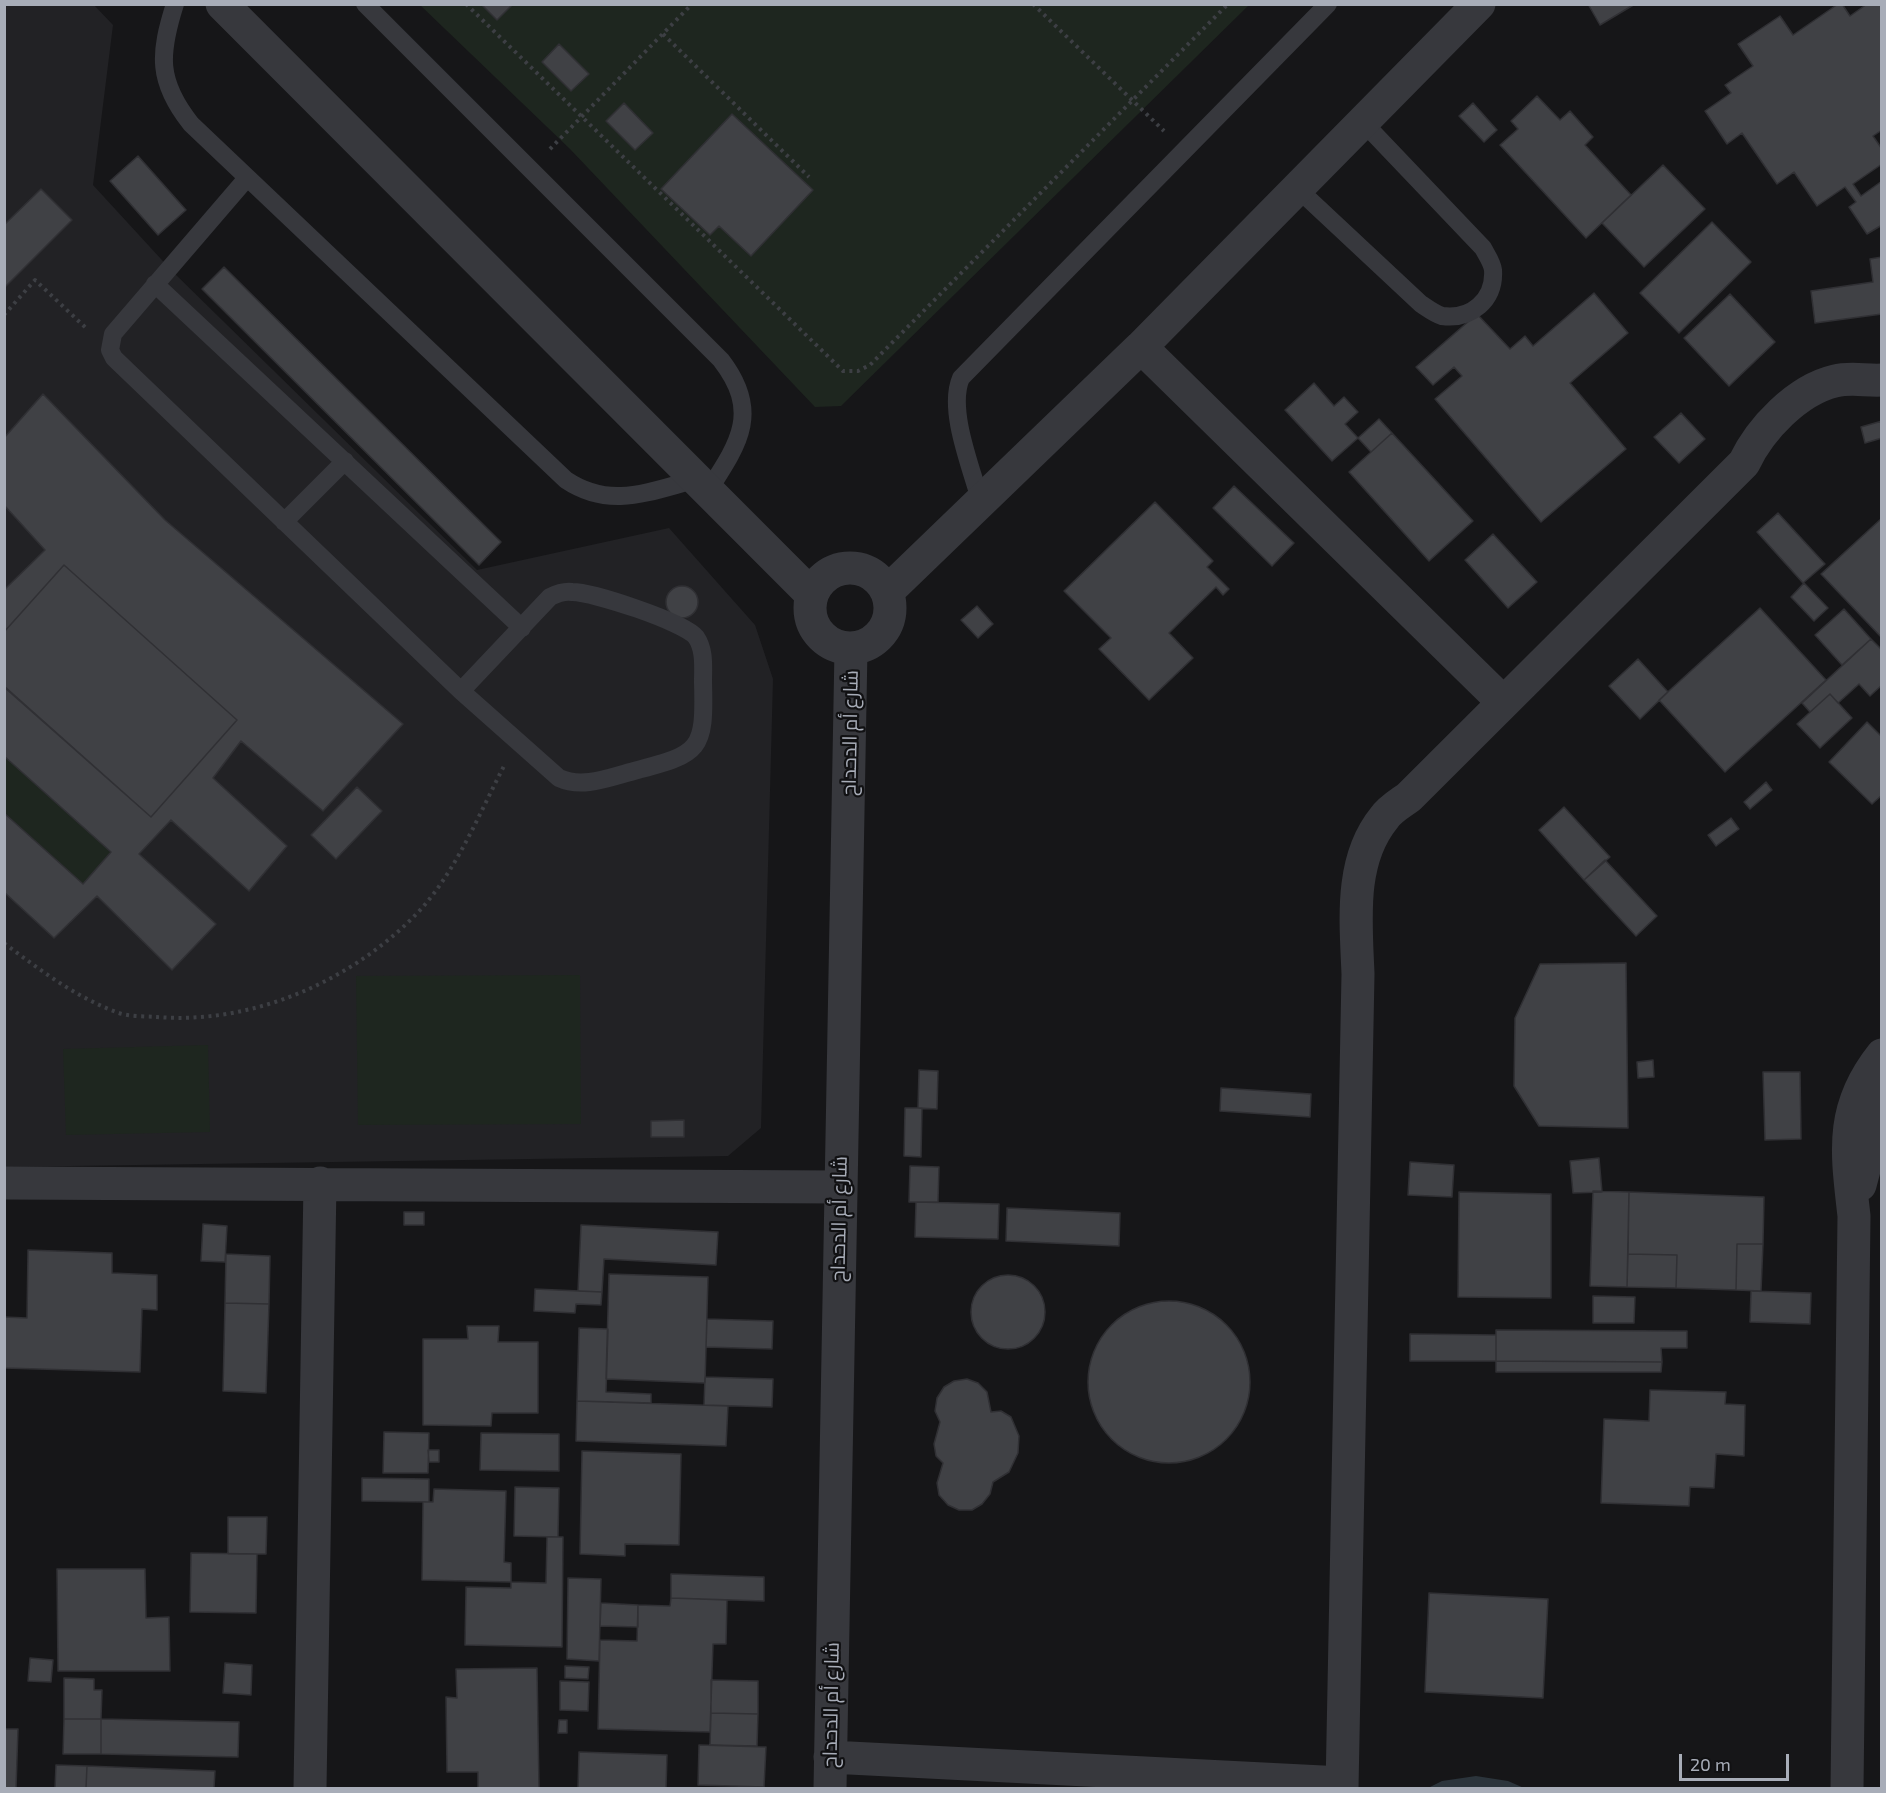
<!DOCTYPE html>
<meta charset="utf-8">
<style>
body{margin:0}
#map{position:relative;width:1886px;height:1793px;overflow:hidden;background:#161618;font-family:"Exo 2",sans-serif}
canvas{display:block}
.frame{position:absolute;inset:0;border:6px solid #a8adb8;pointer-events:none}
.scale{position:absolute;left:1679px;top:1754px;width:110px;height:27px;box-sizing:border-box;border:3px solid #a8adb8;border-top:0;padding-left:8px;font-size:18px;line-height:21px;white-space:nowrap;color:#a8adb8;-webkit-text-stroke:4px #111113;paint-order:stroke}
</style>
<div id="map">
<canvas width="1886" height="1793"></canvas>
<div class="frame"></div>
<div class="scale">20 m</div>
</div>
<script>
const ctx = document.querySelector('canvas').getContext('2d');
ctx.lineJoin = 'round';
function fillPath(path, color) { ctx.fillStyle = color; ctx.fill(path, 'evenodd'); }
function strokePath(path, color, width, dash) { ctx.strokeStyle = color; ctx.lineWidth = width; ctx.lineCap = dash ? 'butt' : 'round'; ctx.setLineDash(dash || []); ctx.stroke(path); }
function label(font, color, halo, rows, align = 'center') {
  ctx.font = font + ' "Exo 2",Cairo,sans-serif'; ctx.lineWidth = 4.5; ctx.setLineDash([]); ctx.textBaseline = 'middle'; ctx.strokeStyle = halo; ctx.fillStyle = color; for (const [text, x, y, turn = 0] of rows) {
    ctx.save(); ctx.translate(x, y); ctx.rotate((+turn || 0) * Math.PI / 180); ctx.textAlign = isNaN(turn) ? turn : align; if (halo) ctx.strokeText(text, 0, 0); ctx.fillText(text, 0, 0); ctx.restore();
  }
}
fillPath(new Path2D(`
 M4,5H94L113,25L93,185L172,271L477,570L669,528L755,625L773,679L761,1128L728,1156L5,1167Z`), '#222225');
fillPath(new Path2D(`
 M420,5H1249L841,406L815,407L570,149Z
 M5,756L111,852L83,884L5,813Z
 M580,975L581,1124L358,1125L356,976Z
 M208,1045L210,1132L66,1135L63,1049Z`), '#1e261f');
fillPath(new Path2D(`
 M1476,1776L1508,1781L1524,1788H1428L1442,1781Z`), '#2c353c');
const building = new Path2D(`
 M481,4H513L497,20Z
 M1588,4H1635L1600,25Z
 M1838,4H1842L1850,16L1867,4H1882V130L1873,136L1882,149V164L1853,184L1861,196L1882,181V225L1867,234L1849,207L1856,202L1845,187L1817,206L1794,172L1777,184L1742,133L1727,144L1705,111L1731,93L1725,85L1753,66L1738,44L1780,16L1793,35Z
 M559,44L589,74L571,91L542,62Z
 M1537,96L1560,120L1570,111L1593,137L1585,145L1631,195L1586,238L1500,145L1518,129L1511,121Z
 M624,103L653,133L635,150L606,121Z
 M1473,103L1497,130L1484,142L1459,116Z
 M732,114L813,190L751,256L719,226L710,235L661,189Z
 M138,156L186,210L158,235L110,181Z
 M1663,165L1705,209L1644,267L1602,223Z
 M41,189L72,220L4,288V225Z
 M1712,222L1751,262L1679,333L1640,293Z
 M1882,257V314L1815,323L1811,291L1873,282L1870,259Z
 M224,267L501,542L479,565L202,289Z
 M1594,293L1628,333L1570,383L1626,449L1541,522L1435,399L1462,376L1454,367L1433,385L1416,367L1477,314L1510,349L1525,336L1533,346Z
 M1730,294L1775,342L1729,386L1684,338Z
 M1314,383L1334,406L1344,397L1358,412L1345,424L1358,438L1332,461L1285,410Z
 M43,394L165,520L403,724L323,811L241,741L213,778L287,846L249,891L171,820L139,854L216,924L172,970L97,896L54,938L4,892V813L83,884L111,852L4,756V687L151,817L237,720L64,565L4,632V590L45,550L4,505V438Z
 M1681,413L1705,439L1679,463L1654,437Z
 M1379,419L1392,433L1371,452L1358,438Z
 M1882,421V438L1865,443L1861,427Z
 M1392,433L1473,521L1429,561L1349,472Z
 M1234,486L1294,543L1272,566L1213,508Z
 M1155,502L1213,561L1207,567L1229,589L1223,595L1216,587L1169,633L1193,658L1149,700L1099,649L1111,638L1064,591Z
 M1778,513L1825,564L1803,583L1757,532Z
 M1882,518V638L1821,574Z
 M1493,534L1537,582L1508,608L1465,560Z
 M64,565L237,720L151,817L4,686V632Z
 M1804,583L1828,608L1814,621L1791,597Z
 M666 602a16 16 0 1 1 32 0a16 16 0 1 1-32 0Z
 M977,606L993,624L978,638L961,620Z
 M1760,608L1826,680L1725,772L1659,700Z
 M1844,609L1871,639L1842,665L1815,635Z
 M1871,639L1882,650V685L1870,696L1859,684L1838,703L1830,694L1810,712L1802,703Z
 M1638,659L1668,692L1640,719L1609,686Z
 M1830,694L1852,718L1820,748L1797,724Z
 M1867,722L1882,737V795L1872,804L1829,762Z
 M1766,782L1772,790L1750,809L1744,802Z
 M357,787L382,811L336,859L311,835Z
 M1564,807L1610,857L1584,880L1539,830Z
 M1731,818L1739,829L1716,846L1708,835Z
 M1605,860L1657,916L1636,936L1584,880Z
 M1626,963L1628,1128L1539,1126L1514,1086L1515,1018L1540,964Z
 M1653,1060L1654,1077L1638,1078L1637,1062Z
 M919,1070L938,1071L937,1109L918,1108Z
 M1763,1072H1800L1801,1139L1765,1140Z
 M1221,1088L1311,1094L1310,1117L1220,1111Z
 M905,1108H922L921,1157L904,1156Z
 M684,1120V1137H651V1121Z
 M1599,1158L1602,1192L1573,1193L1570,1161Z
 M1410,1162L1454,1165L1452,1197L1408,1195Z
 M910,1166L939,1167L938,1202H909Z
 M1593,1191L1629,1192L1627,1287L1590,1286Z
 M1459,1192L1551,1194V1298L1458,1297Z
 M1629,1192L1764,1197L1763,1244H1737L1736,1290L1676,1288L1677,1255L1628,1254Z
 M916,1202L999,1204L998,1239L915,1237Z
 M1007,1208L1120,1213L1119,1246L1006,1241Z
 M404,1212H424V1225H404Z
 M203,1224L227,1226L225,1262L201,1261Z
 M581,1225L718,1232L716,1265L604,1259L602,1292L578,1291Z
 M1737,1244H1763L1761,1291L1736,1290Z
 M28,1250L112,1253V1273L157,1275V1310L142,1309L140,1372L4,1368V1317L27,1318Z
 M226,1254L270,1256L269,1304L225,1303Z
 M1628,1254L1677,1255L1676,1288L1627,1287Z
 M609,1274L708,1277L705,1383L606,1379Z
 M971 1312a37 37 0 1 1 74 0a37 37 0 1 1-74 0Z
 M535,1289L602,1292L601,1305L576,1304L575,1313L534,1311Z
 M1751,1291L1811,1293L1810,1324L1750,1322Z
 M1593,1296L1635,1297L1634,1323H1593Z
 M1088 1382a81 81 0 1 1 162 0a81 81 0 1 1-162 0Z
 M225,1303L269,1304L266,1393L223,1391Z
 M707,1319L773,1321L772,1349L706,1347Z
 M467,1326H499L498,1342H538V1413H492L491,1426L423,1425V1339H468Z
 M579,1328L608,1329L606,1392L651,1394V1403L577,1401Z
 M1496,1330L1687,1331V1348H1661L1662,1362L1496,1361Z
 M1410,1334L1496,1335V1361H1410Z
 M1496,1361L1662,1362L1661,1372H1496Z
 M705,1377L773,1379L772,1407L704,1405Z
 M967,1379L978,1383L987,1392L991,1412L1001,1411L1011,1417L1019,1436L1018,1453L1009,1472L993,1482L990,1494L982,1504L972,1510H959L948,1505L939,1495L937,1483L943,1463L936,1456L934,1444L940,1422L935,1411L937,1398L944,1387L954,1381Z
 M1650,1390L1726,1392L1725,1404L1745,1405L1744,1456L1716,1454L1714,1488L1690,1487L1689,1506L1601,1503L1604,1419L1649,1421Z
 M577,1401L728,1406L726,1446L576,1441Z
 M384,1432L429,1433L428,1473H383Z
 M481,1433L559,1434V1471L480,1470Z
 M428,1450H439V1462H429Z
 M582,1451L681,1454L679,1545L625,1544V1556L580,1554Z
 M362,1478L429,1479V1502L362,1501Z
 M515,1487L559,1488L558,1537L514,1536Z
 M434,1489L506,1491L504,1562L511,1563V1582L422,1580L423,1502H433Z
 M228,1517H267L266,1554H228Z
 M547,1537H563L562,1647L465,1645L466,1587L511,1588V1582L546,1583Z
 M191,1553L257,1554L256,1613L190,1612Z
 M57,1569H145L146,1618L169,1617L170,1671H58Z
 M671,1574L764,1577V1601L671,1598Z
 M568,1578L601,1579L599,1661L567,1659Z
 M1429,1593L1548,1599L1543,1698L1425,1692Z
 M671,1598L727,1600L726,1644H713L710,1732L598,1729L600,1640L637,1641L638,1605L670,1606Z
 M601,1603L638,1605V1627L600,1626Z
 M30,1658L53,1660L51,1682L28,1681Z
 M225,1663L252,1665L251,1695L223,1693Z
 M565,1666L589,1667L588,1679L565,1678Z
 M537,1668L539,1788H478V1772H447L446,1697L457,1698L456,1669Z
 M64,1678L94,1679V1690H102L101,1719H64Z
 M711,1680L758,1681V1714L711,1713Z
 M560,1681L589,1682L588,1711L560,1710Z
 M711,1713L758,1714L757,1746L710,1745Z
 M64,1719H101V1754H63Z
 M101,1719L239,1722L238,1757L101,1754Z
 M559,1720H567V1733H558Z
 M4,1729H18L16,1788H4Z
 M699,1745L766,1747L764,1787L698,1785Z
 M579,1752L667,1755L666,1788H578Z
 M56,1765L87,1766L86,1788H55Z
 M87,1766L215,1771L214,1788H86Z`);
fillPath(building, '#404145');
strokePath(building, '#303034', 1.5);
strokePath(new Path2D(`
 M466,4L843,371H858L870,365L1228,4
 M1033,4L1164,131
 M663,34L809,177
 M550,149L692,4
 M4,315L35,280L86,328
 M4,943C40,970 74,996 116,1012C128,1017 144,1016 157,1017C254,1025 357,979 422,908C458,867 479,814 504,766`), '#3d3f44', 4, [3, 4.5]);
strokePath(new Path2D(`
 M175,4C159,54 157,81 191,124L566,480C611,510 650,491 698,479
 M365,4L721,360C761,412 739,443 708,491
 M247,178L113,334L110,350L114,358L461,691L559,778C583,789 610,777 634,771C701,754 705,750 703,682C703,667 705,650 696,637C684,622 593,592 572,592C564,591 558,593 550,597L461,691
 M1298,189L1421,304C1427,308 1435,314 1442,316C1471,320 1495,300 1493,270C1492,262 1486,254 1483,248L1362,121
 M155,284L522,628
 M981,503C972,469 947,410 961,378L1328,4
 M284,522L345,461`), '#37383d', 18);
strokePath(new Path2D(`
 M222,4L811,594
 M1141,347L1503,702
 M810 608a40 40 0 1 1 80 0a40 40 0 1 1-80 0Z
 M887,592L1141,347L1479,4
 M4,1183L840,1187
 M1860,1185L1882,1102
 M830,1757L1342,1783
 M310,1788L320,1183
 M830,1788L851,649
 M1342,1788L1358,974C1356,922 1349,861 1384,818C1390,809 1401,803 1409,797L1744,463C1760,429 1797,390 1835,381C1851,377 1866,381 1882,380
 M1847,1788L1854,1216C1847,1153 1839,1109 1882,1055`), '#37383d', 33);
label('20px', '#a8adb8', '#111113', [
 ["شارع أم الدحداح",850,733,-89],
 ["شارع أم الدحداح",839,1219,-89],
 ["شارع أم الدحداح",831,1705,-89]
]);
</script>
